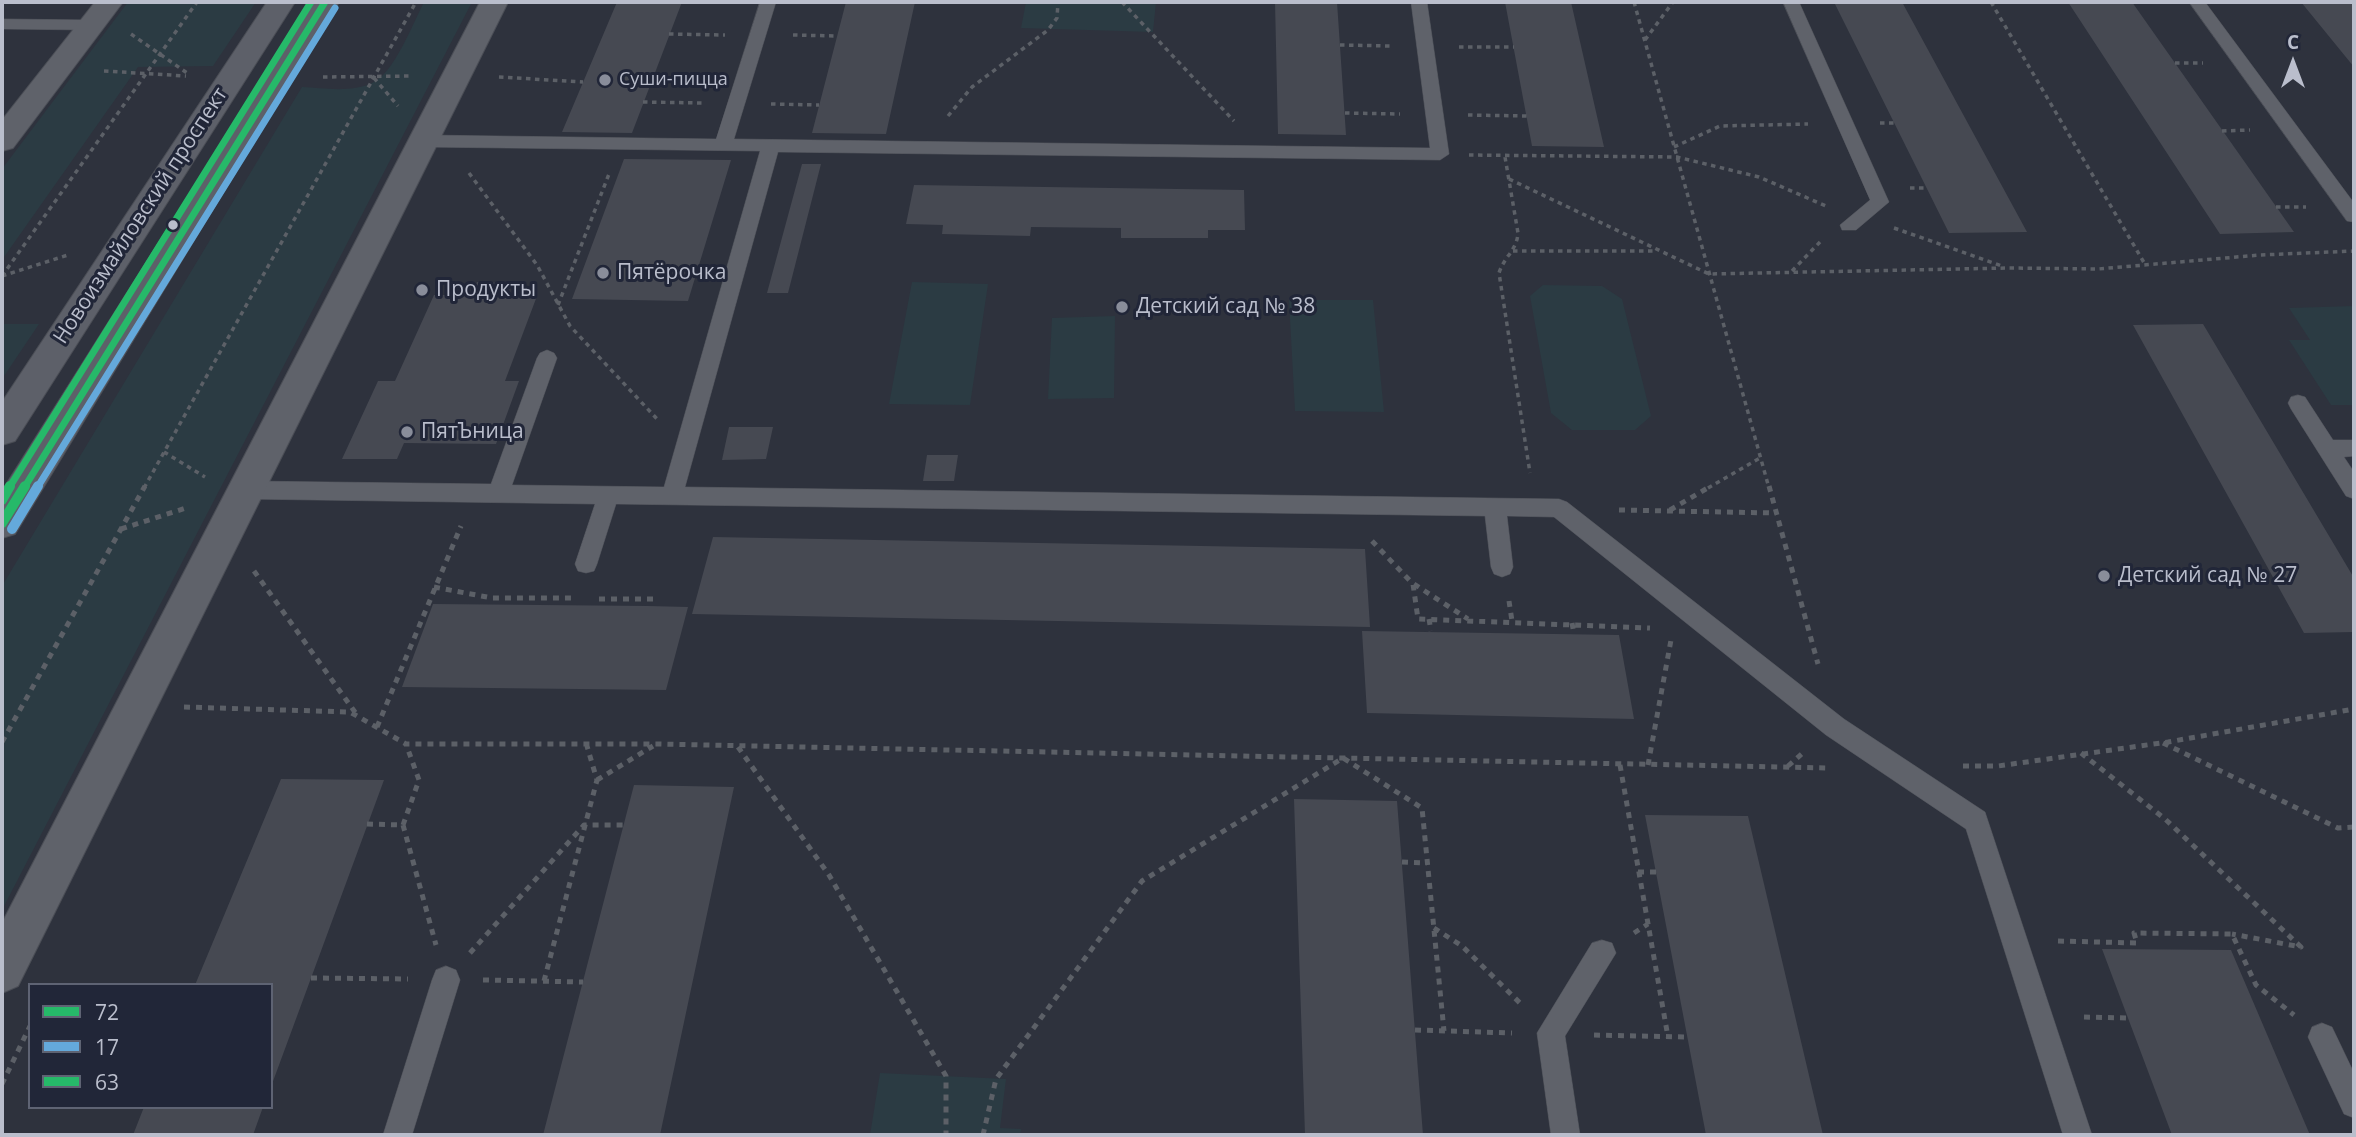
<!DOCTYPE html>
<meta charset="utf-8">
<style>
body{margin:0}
#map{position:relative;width:2356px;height:1137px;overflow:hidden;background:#2e323d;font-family:"Open Sans",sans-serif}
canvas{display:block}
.frame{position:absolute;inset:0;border:4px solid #babecc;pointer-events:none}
.legend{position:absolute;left:28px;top:983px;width:245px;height:126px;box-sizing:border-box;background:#212638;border:2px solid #5e6373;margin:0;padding:9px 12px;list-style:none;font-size:21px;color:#babecc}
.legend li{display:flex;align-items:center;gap:14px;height:35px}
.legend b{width:35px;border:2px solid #5e6373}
.north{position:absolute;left:2258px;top:28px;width:70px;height:70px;-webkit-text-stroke:5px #212638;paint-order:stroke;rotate:0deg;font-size:19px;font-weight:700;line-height:28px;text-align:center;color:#babecc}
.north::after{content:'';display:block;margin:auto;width:24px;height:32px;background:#babecc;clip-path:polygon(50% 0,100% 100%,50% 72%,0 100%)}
</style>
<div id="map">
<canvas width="2356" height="1137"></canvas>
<div class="frame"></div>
<ul class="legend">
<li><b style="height:9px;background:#26b969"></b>72</li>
<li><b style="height:9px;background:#64a9db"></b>17</li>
<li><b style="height:9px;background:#26b969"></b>63</li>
</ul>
<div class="north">С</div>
</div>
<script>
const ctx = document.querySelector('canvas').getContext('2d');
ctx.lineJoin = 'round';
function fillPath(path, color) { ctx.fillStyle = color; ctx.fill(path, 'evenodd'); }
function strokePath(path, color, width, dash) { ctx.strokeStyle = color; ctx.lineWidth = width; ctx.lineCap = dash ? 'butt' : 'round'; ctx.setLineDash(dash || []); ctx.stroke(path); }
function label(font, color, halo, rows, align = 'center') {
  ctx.font = font + ' "Open Sans",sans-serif'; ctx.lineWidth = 6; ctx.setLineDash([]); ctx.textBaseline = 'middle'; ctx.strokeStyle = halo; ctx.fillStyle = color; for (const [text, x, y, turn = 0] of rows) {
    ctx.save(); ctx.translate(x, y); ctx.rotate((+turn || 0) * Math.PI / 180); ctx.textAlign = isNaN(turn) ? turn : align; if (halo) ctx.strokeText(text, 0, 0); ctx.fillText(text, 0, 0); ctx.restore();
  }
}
fillPath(new Path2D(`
 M128,2H256L213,66L138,67L2,260V169Z
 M424,2H472L2,910V586L302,87C323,88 351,93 372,83C394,74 413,23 424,2Z
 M1026,2H1156L1153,32L1021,28Z
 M912,282L988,284L970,405L889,404Z
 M1543,285L1602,286L1622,299L1651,416L1635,430H1572L1551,413L1530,296Z
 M1289,300H1373L1384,412L1295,411Z
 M2354,306V405H2331L2289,340H2310L2289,308Z
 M1115,316L1114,398L1048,399L1052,318Z
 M2,324H39L2,379Z
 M880,1073L1006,1079L1000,1128L1021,1129L1020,1135H870Z`), '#2b3b43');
fillPath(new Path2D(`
 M617,2H682L632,133L562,132Z
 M846,2H915L886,134L812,133Z
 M1275,2H1337L1346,135L1278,134Z
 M1505,2H1571L1604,147L1532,146Z
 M1834,2H1902L2027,232L1949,233Z
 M2068,2H2132L2294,232L2220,234Z
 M2301,2H2354V67Z
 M624,159L731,160L688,301L572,299Z
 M802,164H821L788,293H767Z
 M914,185L1244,190L1245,230H1208V238H1121V228L1031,227L1030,236L942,234L943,225L906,224Z
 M477,282L504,283L499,296H537L505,381H519L496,444L404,443L397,459H342L378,381H395L434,295H472Z
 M2203,324L2354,578V632L2304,633L2133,325Z
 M729,427H773L766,459L722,460Z
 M927,455H958L954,481H923Z
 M713,537L1365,549L1370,627L692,614Z
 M433,604L648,606L688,607L666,690L402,687Z
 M1362,631L1619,635L1634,719L1367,713Z
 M281,779L384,780L272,1084L271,985H195Z
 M634,785L734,787L660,1135H543Z
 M1294,799L1397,801L1423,1135H1305Z
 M1645,815L1748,816L1823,1135H1706Z
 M2102,949L2231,950L2310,1135H2172Z
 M144,1107H263L253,1135H133Z`), '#464952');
const lane = new Path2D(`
 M760,2H776L734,139L1430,148L1411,2H1427L1449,154L1440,160L778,152L685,487L1559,499L1567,502L1844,719L1985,812L2092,1135H2063L1966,829L1826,735L1554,517L1507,516L1513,567L1510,574L1502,577L1494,574L1491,567L1485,516L616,504L597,564L594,571L586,573L578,571L575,564L595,504L247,499L239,496L236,490L239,484L247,481L491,484L537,358L540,353L547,350L554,353L557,358L512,485L664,487L760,151L424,147L415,141L424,135L716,139Z
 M1783,2H1799L1889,202L1856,230H1842L1840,225L1870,200Z
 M2189,2H2205L2354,203V222L2347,221Z
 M2,19L91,20L99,25L91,30L2,29Z
 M2298,395L2305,397L2333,440H2354V456L2344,457L2354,472V499L2346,496L2291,409L2288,403L2291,397Z
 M1602,940L1612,943L1616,953L1565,1036L1580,1135H1551L1537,1033L1592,943Z
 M446,966L456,970L460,980L412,1135H383L432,980L436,970Z
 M2322,1023L2332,1027L2354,1073V1118L2344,1114L2308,1037L2312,1027Z`);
const street = new Path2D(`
 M95,2H123L13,148L2,151V120Z
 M480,2H508L18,986L2,993V923Z`);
const secondary = new Path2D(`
 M267,2H295L15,441L2,445V402Z
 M311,2H339L15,534L2,538V491Z`);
strokePath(lane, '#4b4e56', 1);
strokePath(street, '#4b4e56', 2);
strokePath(secondary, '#4b4e56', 2);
strokePath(new Path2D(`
 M1122,2L1234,121
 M1634,2L1769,488
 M1991,2L2146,266
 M131,34L190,75
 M669,34L725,35
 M793,35L837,36
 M1645,40L1673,2
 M1340,45L1391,46
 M1459,47H1514
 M2175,63H2203
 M104,71L186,76
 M323,77L412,76
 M499,77L583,82
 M374,78L398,106
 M643,102L703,103
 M771,104L819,105
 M1345,113L1400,114
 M1468,115L1527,116
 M948,116L972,87L1048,30L1057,18L1058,2
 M1880,123H1894
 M2222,131L2250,130
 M1674,147L1720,126L1808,124
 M1469,155L1677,157L1759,177L1826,206
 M1505,157L1518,233C1517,250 1504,257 1499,273L1530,473
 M469,173L537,265L570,326L658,420
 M1509,179L1709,274L2008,268L2098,269L2260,255L2354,251
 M1910,188H1926
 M2276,207H2306
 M1894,228L2002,266
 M1513,251H1656
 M1792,271L1820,242
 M2,276L68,255
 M2,276L197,2
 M558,305L609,174
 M164,452L205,477
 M144,488L416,2
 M1708,488L1760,458`), '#5c6067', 3.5, [4.5, 4.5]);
strokePath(new Path2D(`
 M1769,486L1818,664
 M1619,510L1776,513
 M1670,510L1711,486
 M121,529L189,507
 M1372,541L1413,584L1418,619L1650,628
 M254,571L357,715
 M1414,584L1468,619
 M434,587L492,598H576
 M599,599H654
 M1509,601L1512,621
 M1429,619L1431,631
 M1572,623L1574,634
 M184,707L350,712L406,744H656L1829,768
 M377,727L461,526
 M2,742L145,486
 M2163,743L2338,828L2354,827
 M738,747L829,875L946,1076V1135
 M2081,753L2165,819L2301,947L2232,934
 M1620,765L1668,1037
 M1648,765L1671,640
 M1788,766L1805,751
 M1963,766H1998L2168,742L2354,709
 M597,780L653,746
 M367,824L403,825L436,945
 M403,825L419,780L406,744
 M1402,862L1427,863
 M1638,872H1656
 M1434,928L1462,946L1523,1006
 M1634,933L1648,924
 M2058,941L2137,943L2134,933L2232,934L2256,985L2294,1015
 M470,953L584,825H623
 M311,978L408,979
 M483,980L583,982
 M544,981L597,780L587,746
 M2084,1017L2128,1018
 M1415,1030L1512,1033
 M1594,1035L1688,1037
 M2,1084L30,1026
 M983,1135L996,1079L1142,881L1343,758L1422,808L1444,1031`), '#5c6067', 5, [6, 6]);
fillPath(lane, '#5f626a');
fillPath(street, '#5f626a');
fillPath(secondary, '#5d6069');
strokePath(new Path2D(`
 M24,488L325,2`), '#26b969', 7);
strokePath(new Path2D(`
 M2,523L25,486`), '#26b969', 10);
strokePath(new Path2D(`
 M37,488L335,8`), '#64a9db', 7);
strokePath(new Path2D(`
 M12,529L38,486`), '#64a9db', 10);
strokePath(new Path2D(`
 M9,488L311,2`), '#26b969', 7);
strokePath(new Path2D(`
 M2,500L10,486`), '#26b969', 10);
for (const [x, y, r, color] of [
 [605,80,7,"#898d9a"],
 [173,225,6,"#babecc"],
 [603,273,7,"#898d9a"],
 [422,290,7,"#898d9a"],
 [1122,307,7,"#898d9a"],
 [407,432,7,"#898d9a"],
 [2104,576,7,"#898d9a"]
]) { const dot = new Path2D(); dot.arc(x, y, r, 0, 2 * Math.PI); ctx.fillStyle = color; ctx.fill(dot); strokePath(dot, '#212638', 2.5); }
label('18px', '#babecc', '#212638', [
 ["Суши-пицца",619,80]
], 'left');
label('21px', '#babecc', '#212638', [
 ["Новоизмайловский проспект",141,216,-57]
]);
label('21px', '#babecc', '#212638', [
 ["Пятёрочка",617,273],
 ["Продукты",436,290],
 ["Детский сад № 38",1136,307],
 ["ПятЪница",421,432],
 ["Детский сад № 27",2118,576]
], 'left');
</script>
